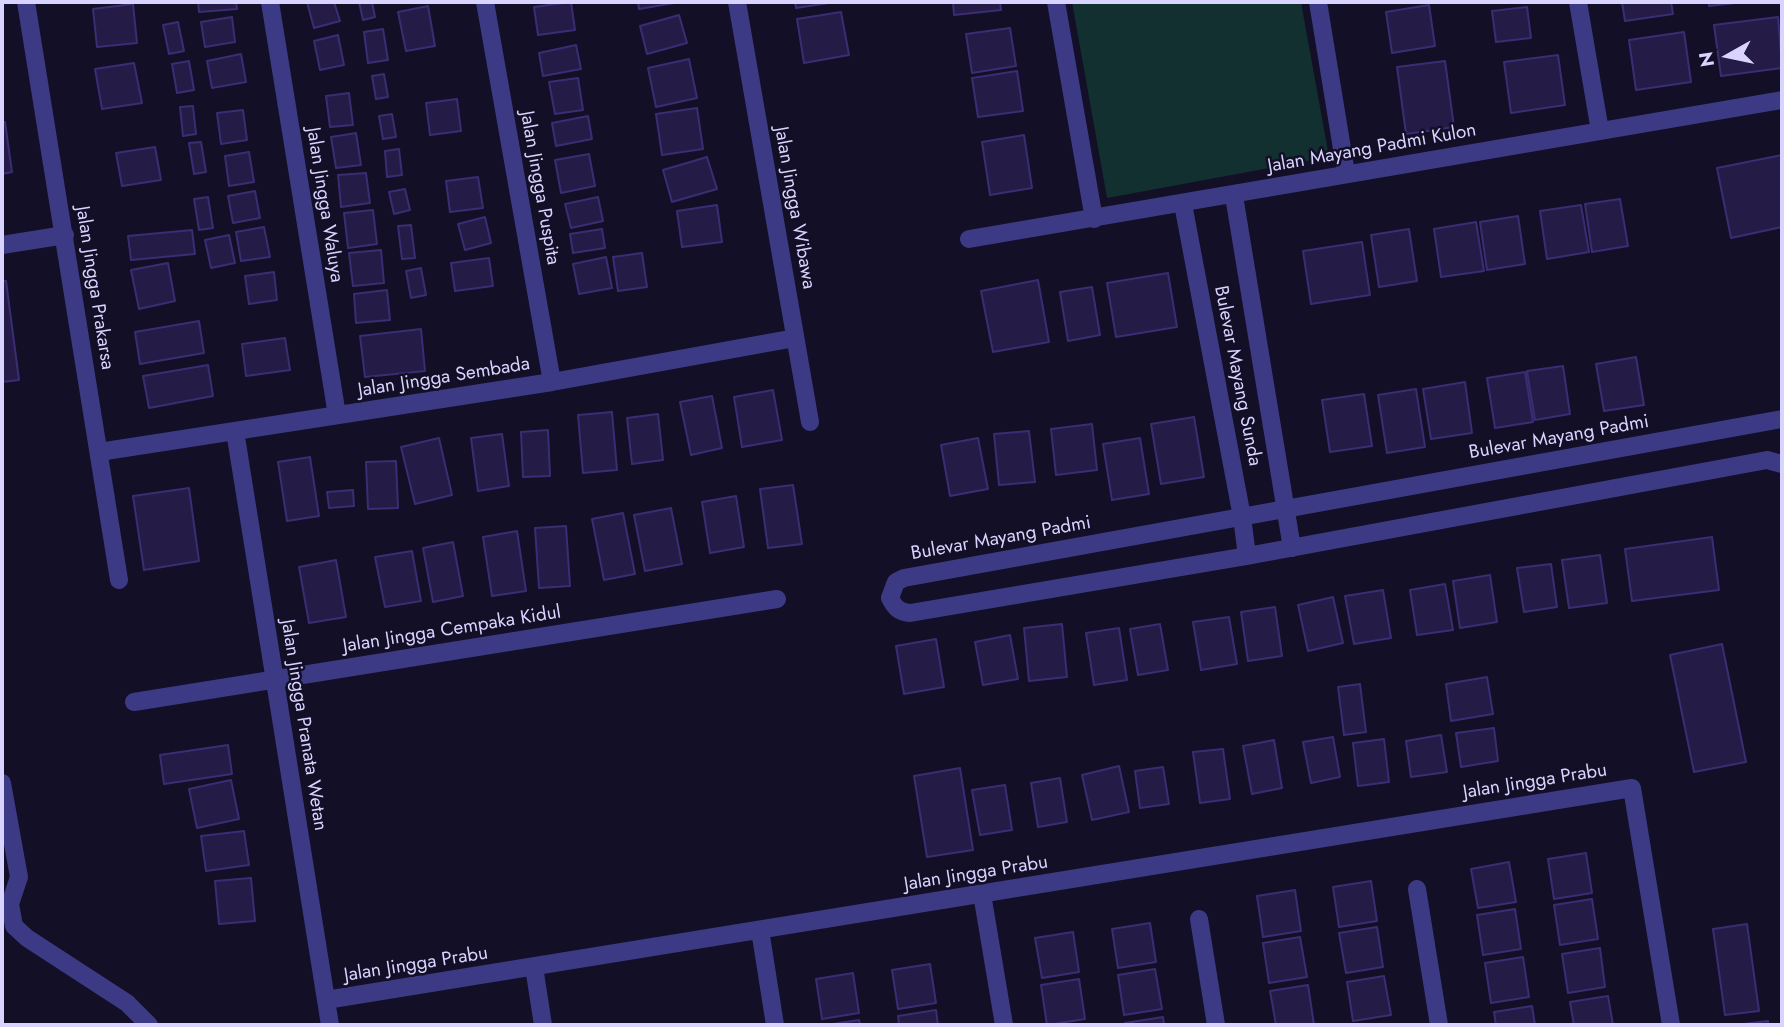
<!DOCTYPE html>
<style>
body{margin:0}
#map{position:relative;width:1784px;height:1027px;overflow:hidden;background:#130f26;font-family:Jost,sans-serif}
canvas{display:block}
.frame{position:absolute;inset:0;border:4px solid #d9d4ff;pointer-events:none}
.north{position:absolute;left:1693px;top:21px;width:70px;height:70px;-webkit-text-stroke:5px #130f26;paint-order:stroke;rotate:261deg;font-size:19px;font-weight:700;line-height:28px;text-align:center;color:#d9d4ff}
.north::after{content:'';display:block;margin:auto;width:24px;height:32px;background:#d9d4ff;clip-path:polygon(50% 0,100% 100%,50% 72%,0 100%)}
</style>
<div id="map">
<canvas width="1784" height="1027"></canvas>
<div class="frame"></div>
<div class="north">N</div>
</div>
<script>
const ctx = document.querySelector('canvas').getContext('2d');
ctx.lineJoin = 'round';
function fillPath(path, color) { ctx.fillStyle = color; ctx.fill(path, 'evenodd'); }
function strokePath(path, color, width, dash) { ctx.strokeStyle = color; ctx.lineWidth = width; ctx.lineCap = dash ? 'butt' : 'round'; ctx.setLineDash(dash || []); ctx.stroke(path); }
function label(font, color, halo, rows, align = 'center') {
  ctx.font = font + ' Jost,sans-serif'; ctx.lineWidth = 5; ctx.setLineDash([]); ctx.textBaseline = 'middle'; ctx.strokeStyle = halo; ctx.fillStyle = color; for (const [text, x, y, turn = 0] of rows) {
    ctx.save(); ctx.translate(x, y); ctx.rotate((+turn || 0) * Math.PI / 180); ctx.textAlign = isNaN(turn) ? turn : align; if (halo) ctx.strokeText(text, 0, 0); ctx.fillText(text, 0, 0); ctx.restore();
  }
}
fillPath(new Path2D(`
 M1072,2H1301L1329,157L1107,198Z`), '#12302f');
const building = new Path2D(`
 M198,2H236L237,9L199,12Z
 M307,2H334L340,21L314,28Z
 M359,2H372L375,17L363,20Z
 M571,2L575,30L538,35L534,7Z
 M638,2H680L639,9Z
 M795,2H835L796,8Z
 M953,2H1000L1001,10L954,15Z
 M1622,2H1671L1673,14L1625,21Z
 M1709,2H1744L1709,6Z
 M133,4L137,43L97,47L93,9Z
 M1429,5L1435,46L1392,53L1386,12Z
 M428,6L435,46L406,51L398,12Z
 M1527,7L1531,38L1496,42L1492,11Z
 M841,12L849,55L804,63L797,19Z
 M679,15L687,43L647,54L640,26Z
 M232,17L235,42L205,47L201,22Z
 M1778,17L1782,68L1721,76L1714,25Z
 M178,22L184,51L169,54L163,25Z
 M1010,28L1016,66L972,73L966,34Z
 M383,29L388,60L368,63L364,32Z
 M1684,32L1691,82L1636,90L1629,40Z
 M338,35L344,65L320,70L314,41Z
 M576,45L581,69L543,76L539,53Z
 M241,54L246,82L212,88L207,61Z
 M1558,55L1565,105L1511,113L1504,62Z
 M689,59L697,98L656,107L648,68Z
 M189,61L194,90L177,93L172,64Z
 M1445,61L1454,127L1406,134L1397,67Z
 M134,63L142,103L102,109L95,69Z
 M1017,71L1023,111L978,117L972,78Z
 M384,74L388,97L376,99L372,76Z
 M578,78L583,110L555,114L549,82Z
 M349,93L353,125L330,127L326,96Z
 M457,99L461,131L430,135L426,103Z
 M193,106L196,134L183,136L180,107Z
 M697,108L703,149L662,155L656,114Z
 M243,110L247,140L221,144L217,113Z
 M392,114L396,137L383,139L379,116Z
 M588,116L592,139L556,146L552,123Z
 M2,122H5L12,172L2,174Z
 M356,133L361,165L336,168L331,137Z
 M1024,135L1032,188L990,195L982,142Z
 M201,142L206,172L194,174L189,143Z
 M155,147L161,180L122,186L116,153Z
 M399,149L402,175L387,177L385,151Z
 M249,152L254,182L229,186L225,156Z
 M589,154L595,186L561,193L555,160Z
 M1782,155V227L1731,238L1717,168Z
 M707,157L717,189L672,202L663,170Z
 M366,173L370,203L341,207L338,175Z
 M478,177L483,208L450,212L446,181Z
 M405,189L410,210L394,214L389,192Z
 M255,191L260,218L233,223L228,196Z
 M208,197L213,228L199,230L194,199Z
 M598,197L603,221L571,228L565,204Z
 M1620,199L1628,246L1592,252L1585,204Z
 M717,205L722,242L682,247L677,211Z
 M1581,205L1589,252L1547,259L1540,211Z
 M373,210L377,244L348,248L344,213Z
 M1518,216L1525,264L1487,270L1480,222Z
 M485,217L491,243L465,250L458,224Z
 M1476,222L1484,271L1441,277L1434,229Z
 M411,225L415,258L402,259L398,226Z
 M264,227L270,257L241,261L236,232Z
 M602,229L605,248L573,253L570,234Z
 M1409,229L1417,281L1379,287L1371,235Z
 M192,230L195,254L131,260L128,236Z
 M229,235L235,263L211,268L205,240Z
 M1362,242L1370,295L1311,304L1303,251Z
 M381,250L384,283L353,286L349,253Z
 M642,253L647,287L618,291L613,257Z
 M606,257L612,288L579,294L573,264Z
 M489,258L493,286L455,291L451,263Z
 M168,263L175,301L139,309L131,270Z
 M421,268L426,295L411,298L406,271Z
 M274,272L277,300L249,304L245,276Z
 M1168,273L1177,327L1116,337L1107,283Z
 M1038,280L1049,342L993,352L981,291Z
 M2,281H6L19,380L2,382Z
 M1092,287L1100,335L1068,341L1060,292Z
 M387,290L390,320L356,323L354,294Z
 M199,321L204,353L140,364L135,332Z
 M421,329L425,371L365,377L360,336Z
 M285,338L290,370L246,376L242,344Z
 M1636,357L1644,405L1604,411L1596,364Z
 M208,365L213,396L149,408L143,376Z
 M1563,366L1570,414L1535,420L1527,371Z
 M1525,372L1533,422L1495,428L1487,378Z
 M1465,382L1472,433L1431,439L1423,389Z
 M1416,389L1425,447L1387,453L1378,395Z
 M773,390L782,440L742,447L734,397Z
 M1364,394L1372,446L1330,452L1322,400Z
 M712,396L722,448L691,455L680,402Z
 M612,412L617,470L583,473L578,415Z
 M658,414L663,460L632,464L627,418Z
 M1194,417L1204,477L1161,484L1151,424Z
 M1092,424L1097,470L1056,475L1051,429Z
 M548,430L550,476L523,477L521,432Z
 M1029,431L1035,482L999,485L994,434Z
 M502,434L509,486L478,491L471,438Z
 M439,438L452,495L415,504L401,447Z
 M978,438L988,489L950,496L941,445Z
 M1140,438L1149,494L1112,500L1103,444Z
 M310,457L319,516L287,521L278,462Z
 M396,461L398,508L368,509L366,462Z
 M793,485L802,544L768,548L760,489Z
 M189,488L199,561L144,570L133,496Z
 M353,490L354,506L329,508L327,492Z
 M736,496L744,547L710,553L702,502Z
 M671,508L682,564L645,571L634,515Z
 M623,513L635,574L604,580L592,519Z
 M566,526L570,586L539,588L535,528Z
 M517,531L526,591L492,596L483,537Z
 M1712,537L1719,590L1632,601L1625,549Z
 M453,542L463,596L433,602L423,548Z
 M412,551L421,601L385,607L375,557Z
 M1600,555L1607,603L1569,608L1562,560Z
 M336,560L346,617L309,623L299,567Z
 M1551,564L1557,607L1524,612L1517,568Z
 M1490,575L1497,622L1460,628L1453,581Z
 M1445,584L1453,630L1417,635L1410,590Z
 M1383,590L1391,638L1354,644L1345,596Z
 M1333,597L1343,643L1308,651L1298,605Z
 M1275,607L1282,656L1248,661L1241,612Z
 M1229,617L1237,664L1201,670L1193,622Z
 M1062,624L1067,677L1029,681L1024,628Z
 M1160,624L1168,670L1138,675L1130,629Z
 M1119,628L1127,680L1094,685L1086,633Z
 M1010,635L1018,679L983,685L975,642Z
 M936,639L944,687L904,694L896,646Z
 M1722,644L1746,762L1694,772L1670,655Z
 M1487,677L1493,714L1451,721L1446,684Z
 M1360,684L1366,732L1344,735L1338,687Z
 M1494,728L1498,761L1461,767L1456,733Z
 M1441,735L1447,772L1411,777L1406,741Z
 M1333,737L1340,777L1311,783L1303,742Z
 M1384,739L1389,782L1358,786L1353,743Z
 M1274,740L1282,788L1252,794L1243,746Z
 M228,745L232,774L164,784L160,755Z
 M1223,749L1230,799L1200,803L1193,752Z
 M1119,766L1129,812L1092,820L1082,775Z
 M1163,767L1169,804L1140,808L1135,771Z
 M960,768L973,850L927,857L914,776Z
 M1060,778L1067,822L1038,827L1031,783Z
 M231,780L239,819L197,828L189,789Z
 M1005,785L1012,830L980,835L972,790Z
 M244,831L249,865L206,871L201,836Z
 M1586,853L1592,893L1554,899L1548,859Z
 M1509,862L1516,902L1478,908L1471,869Z
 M251,878L255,921L219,924L215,881Z
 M1371,881L1377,921L1339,927L1333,887Z
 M1295,890L1301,931L1263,937L1257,896Z
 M1592,899L1598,939L1560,945L1554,905Z
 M1515,909L1521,949L1483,955L1477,915Z
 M1150,923L1156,962L1118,968L1112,929Z
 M1747,924L1759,1011L1725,1015L1713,929Z
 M1377,927L1383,967L1346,973L1339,933Z
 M1073,932L1079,972L1042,978L1035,938Z
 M1300,937L1307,977L1269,983L1263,943Z
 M1600,948L1605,987L1568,993L1562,954Z
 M1523,957L1529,997L1491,1003L1485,963Z
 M930,964L936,1003L898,1009L892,970Z
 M1155,969L1162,1009L1124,1015L1118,975Z
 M853,973L859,1013L822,1019L816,979Z
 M1384,976L1391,1015L1353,1021L1347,982Z
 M1079,979L1085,1019L1047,1025L1041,985Z
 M1308,985L1314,1025H1276L1270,991Z
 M1608,996L1613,1025H1574L1570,1002Z
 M1532,1006L1535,1025H1496L1494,1012Z
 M936,1010L938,1025H899L898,1016Z
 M1163,1017L1164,1025H1125V1023Z
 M859,1020L860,1025H826Z
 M1768,1021V1025H1735Z`);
fillPath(building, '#241b47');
strokePath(building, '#3b2d73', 2);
strokePath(new Path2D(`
 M26,2L119,580
 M270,2L337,415
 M485,2L552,382
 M737,2L810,422
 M1056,2L1094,219
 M1318,2L1346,173
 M1578,2L1600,131
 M1234,196L1292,548
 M1183,204L1242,517L1247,556
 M969,239L1782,100
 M2,245L65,235
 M1782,419L904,578L896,582L890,598C895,608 899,612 910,613L1247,556L1767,460L1782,464
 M235,431L330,1025
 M99,452L552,382L795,338
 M134,702L777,599
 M2,783L19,877L10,904L14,926L27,938L127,1003L149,1025
 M1417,889L1439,1025
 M982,894L1004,1025
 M1199,919L1216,1025
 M760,930L775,1025
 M534,967L543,1025
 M326,1000L1632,788L1671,1025`), '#3d3a85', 18);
label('19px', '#d9d4ff', '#130f26', [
 ["Jalan Mayang Padmi Kulon",1372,149,-10],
 ["Jalan Jingga Puspita",539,188,80],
 ["Jalan Jingga Waluya",324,205,81],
 ["Jalan Jingga Wibawa",794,208,80],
 ["Jalan Jingga Prakarsa",94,288,81],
 ["Bulevar Mayang Sunda",1237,376,79],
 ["Jalan Jingga Sembada",444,378,-9],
 ["Bulevar Mayang Padmi",1559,438,-10],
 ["Bulevar Mayang Padmi",1001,539,-10],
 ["Jalan Jingga Cempaka Kidul",452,630,-9],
 ["Jalan Jingga Pranata Wetan",303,725,81],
 ["Jalan Jingga Prabu",1535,782,-9],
 ["Jalan Jingga Prabu",976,874,-9],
 ["Jalan Jingga Prabu",416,965,-9]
]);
</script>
